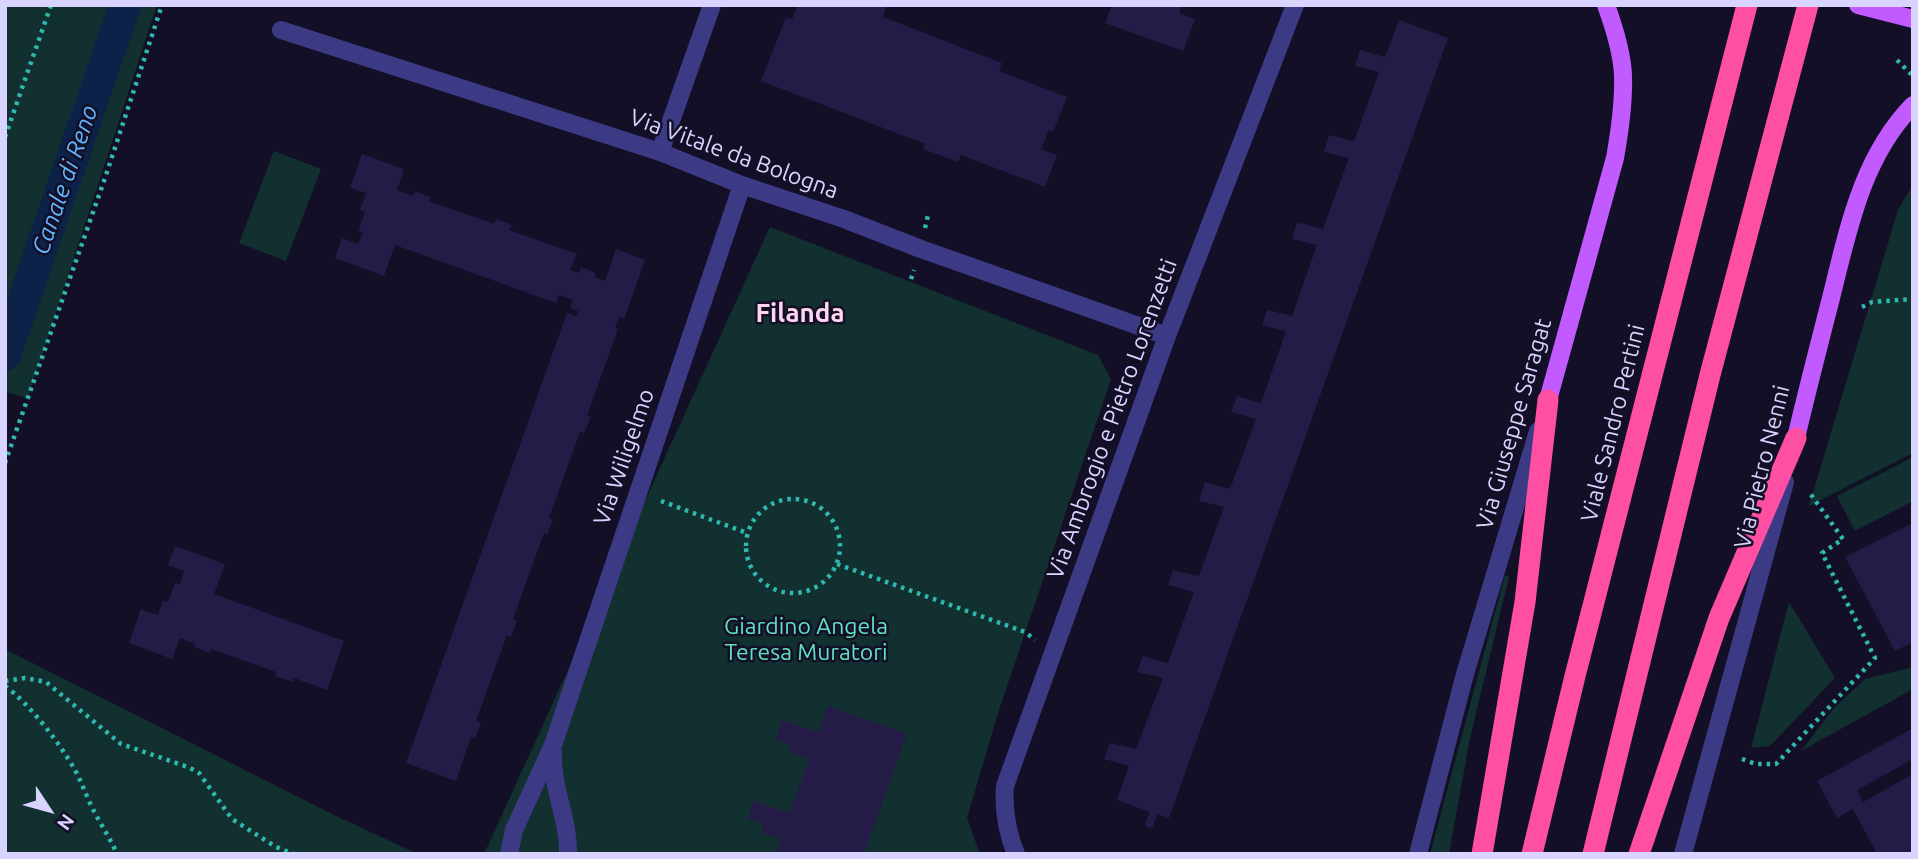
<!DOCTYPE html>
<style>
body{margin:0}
#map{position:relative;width:1918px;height:859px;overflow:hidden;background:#130f26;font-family:Ubuntu,sans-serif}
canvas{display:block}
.frame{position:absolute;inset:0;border:7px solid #d9d4ff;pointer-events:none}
.north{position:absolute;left:14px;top:775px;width:70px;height:70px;-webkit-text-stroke:5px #130f26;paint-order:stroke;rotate:126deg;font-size:19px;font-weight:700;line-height:28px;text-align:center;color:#d9d4ff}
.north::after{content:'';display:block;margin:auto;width:24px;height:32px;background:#d9d4ff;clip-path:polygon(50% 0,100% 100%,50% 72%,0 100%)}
</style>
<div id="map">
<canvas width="1918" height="859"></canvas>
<div class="frame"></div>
<div class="north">N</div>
</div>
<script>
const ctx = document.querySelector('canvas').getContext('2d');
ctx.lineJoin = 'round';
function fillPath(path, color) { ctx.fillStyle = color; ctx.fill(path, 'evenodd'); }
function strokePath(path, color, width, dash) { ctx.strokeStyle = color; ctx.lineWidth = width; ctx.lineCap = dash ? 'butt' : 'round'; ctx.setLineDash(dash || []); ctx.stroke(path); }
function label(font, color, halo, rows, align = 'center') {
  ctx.font = font + ' Ubuntu,sans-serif'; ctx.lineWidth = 5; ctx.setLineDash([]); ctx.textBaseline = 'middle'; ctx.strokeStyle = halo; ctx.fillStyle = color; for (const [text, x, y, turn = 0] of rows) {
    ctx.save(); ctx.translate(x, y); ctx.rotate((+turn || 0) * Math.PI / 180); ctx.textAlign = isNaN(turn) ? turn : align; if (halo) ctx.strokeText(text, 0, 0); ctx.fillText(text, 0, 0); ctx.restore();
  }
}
fillPath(new Path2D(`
 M5,5H157L28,398L5,392Z
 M274,151L321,169L286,261L239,243Z
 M1913,184V453L1809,506L1898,210Z
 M770,227L1098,355L1111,379L998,713L967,818L980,854H484Z
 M1913,457V501L1855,531L1837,496Z
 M1505,575L1509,577L1470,738L1449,854H1430Z
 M1789,602L1835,678L1770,746L1751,748Z
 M5,649L334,815L418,854H5Z
 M1913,667V689L1801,751L1834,708L1865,679Z`), '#12302f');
strokePath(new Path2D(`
 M5,355L125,5`), '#0c2248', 32);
fillPath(new Path2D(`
 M798,5H883L886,7L883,17L1002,63L999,71L1067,97L1053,132L1049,130L1041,149L1057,155L1045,187L961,155L958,162L923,149L925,144L761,81L786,17L792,19Z
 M1112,5H1182L1179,13L1195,19L1183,51L1105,23Z
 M1399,20L1448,38L1169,818L1157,814L1153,827L1148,828L1145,823L1150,812L1117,800L1129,766L1104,759L1110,743L1136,749L1163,678L1137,672L1143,656L1168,663L1194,592L1168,585L1173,570L1199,576L1224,507L1199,501L1205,482L1230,489L1256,419L1231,412L1237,396L1261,403L1286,331L1262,325L1267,310L1292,316L1317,245L1292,239L1297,222L1323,229L1349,158L1324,152L1329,135L1354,141L1379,72L1355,66L1360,50L1385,57Z
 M362,154L404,169L397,190L413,196L415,191L430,197L429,201L494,224L496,219L512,225L509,230L577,254L570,270L579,273L581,267L596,273L595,277L605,281L616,249L645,260L624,319L619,317L615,328L618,329L587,416L591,417L584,433L580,432L549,518L553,519L547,535L544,533L513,619L517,621L511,637L507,635L476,721L481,722L475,739L471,737L456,781L406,763L567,313L576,316L578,311L570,308L573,300L559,295L556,303L395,245L384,276L335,258L342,238L358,244L363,232L358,231L365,212L360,210L366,193L350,188Z
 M1913,523V642L1895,651L1845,557Z
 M175,546L225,564L214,594L344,641L327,690L294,678L293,682L275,676L276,672L211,649L210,653L194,647L195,644L180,638L172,659L129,643L141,609L158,615L163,600L168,602L175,583L180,584L184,571L168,565Z
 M828,706L907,734L864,854H775L781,839L761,832L763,824L748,819L754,801L790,813L809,759L789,752L792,746L775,740L782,720L818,732Z
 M1913,728V759L1857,790L1863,802L1913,774V854H1877L1853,809L1837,818L1817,781Z`), '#241b47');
strokePath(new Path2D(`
 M1897,60L1913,76
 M5,137L51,5
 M925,228L928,215
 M911,279L914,270
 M1862,307L1872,302L1913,299
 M5,463L104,181L162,5
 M746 546a47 47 0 1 1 94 0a47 47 0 1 1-94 0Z
 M661,501L747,533
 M837,564L1025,632L1035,640
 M5,681L25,678L46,682L121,744L188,767L199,773L232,819L276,847L294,854
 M5,686C29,703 61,745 75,770C83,785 88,801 96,815C103,828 111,840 117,854
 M1742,759L1756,764H1776L1875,658L1822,553L1843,539L1809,492`), '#2fb8b0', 4.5, [3.5, 5]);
strokePath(new Path2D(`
 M281,30L660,152L742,185L844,219L921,249L1167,336
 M660,152L712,5
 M553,752C551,787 569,819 568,854
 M509,854L514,830L553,745L742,185
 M1016,854C1007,832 1003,810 1005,786L1167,336L1295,5
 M1418,854L1465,674L1538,431
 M1683,854L1785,482`), '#3d3a85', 18);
strokePath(new Path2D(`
 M1858,5L1913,19
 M1548,400L1615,158C1620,130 1624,103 1623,75C1622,52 1614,27 1606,5
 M1796,438C1807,391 1819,345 1831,298C1848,230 1862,157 1913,105`), '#c25bff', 18);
strokePath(new Path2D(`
 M1482,854L1525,602L1548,400
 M1532,854L1575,676L1747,5
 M1593,854L1710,375L1808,5
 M1639,854L1719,618L1796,438`), '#ff4fa3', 21);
label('23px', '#d9d4ff', '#130f26', [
 ["Via Vitale da Bologna",734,154,20],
 ["Via Ambrogio e Pietro Lorenzetti",1112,419,-70],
 ["Viale Sandro Pertini",1613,423,-76],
 ["Via Giuseppe Saragat",1514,424,-74],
 ["Via Wiligelmo",624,457,-71],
 ["Via Pietro Nenni",1762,467,-76]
]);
label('23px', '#5fe0c0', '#130f26', [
 ["Giardino Angela",806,626],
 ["Teresa Muratori",806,652]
]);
label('italic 24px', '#62b6ff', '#130f26', [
 ["Canale di Reno",65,180,-71]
]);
label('bold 26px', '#ffd6f0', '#130f26', [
 ["Filanda",800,313]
]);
</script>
